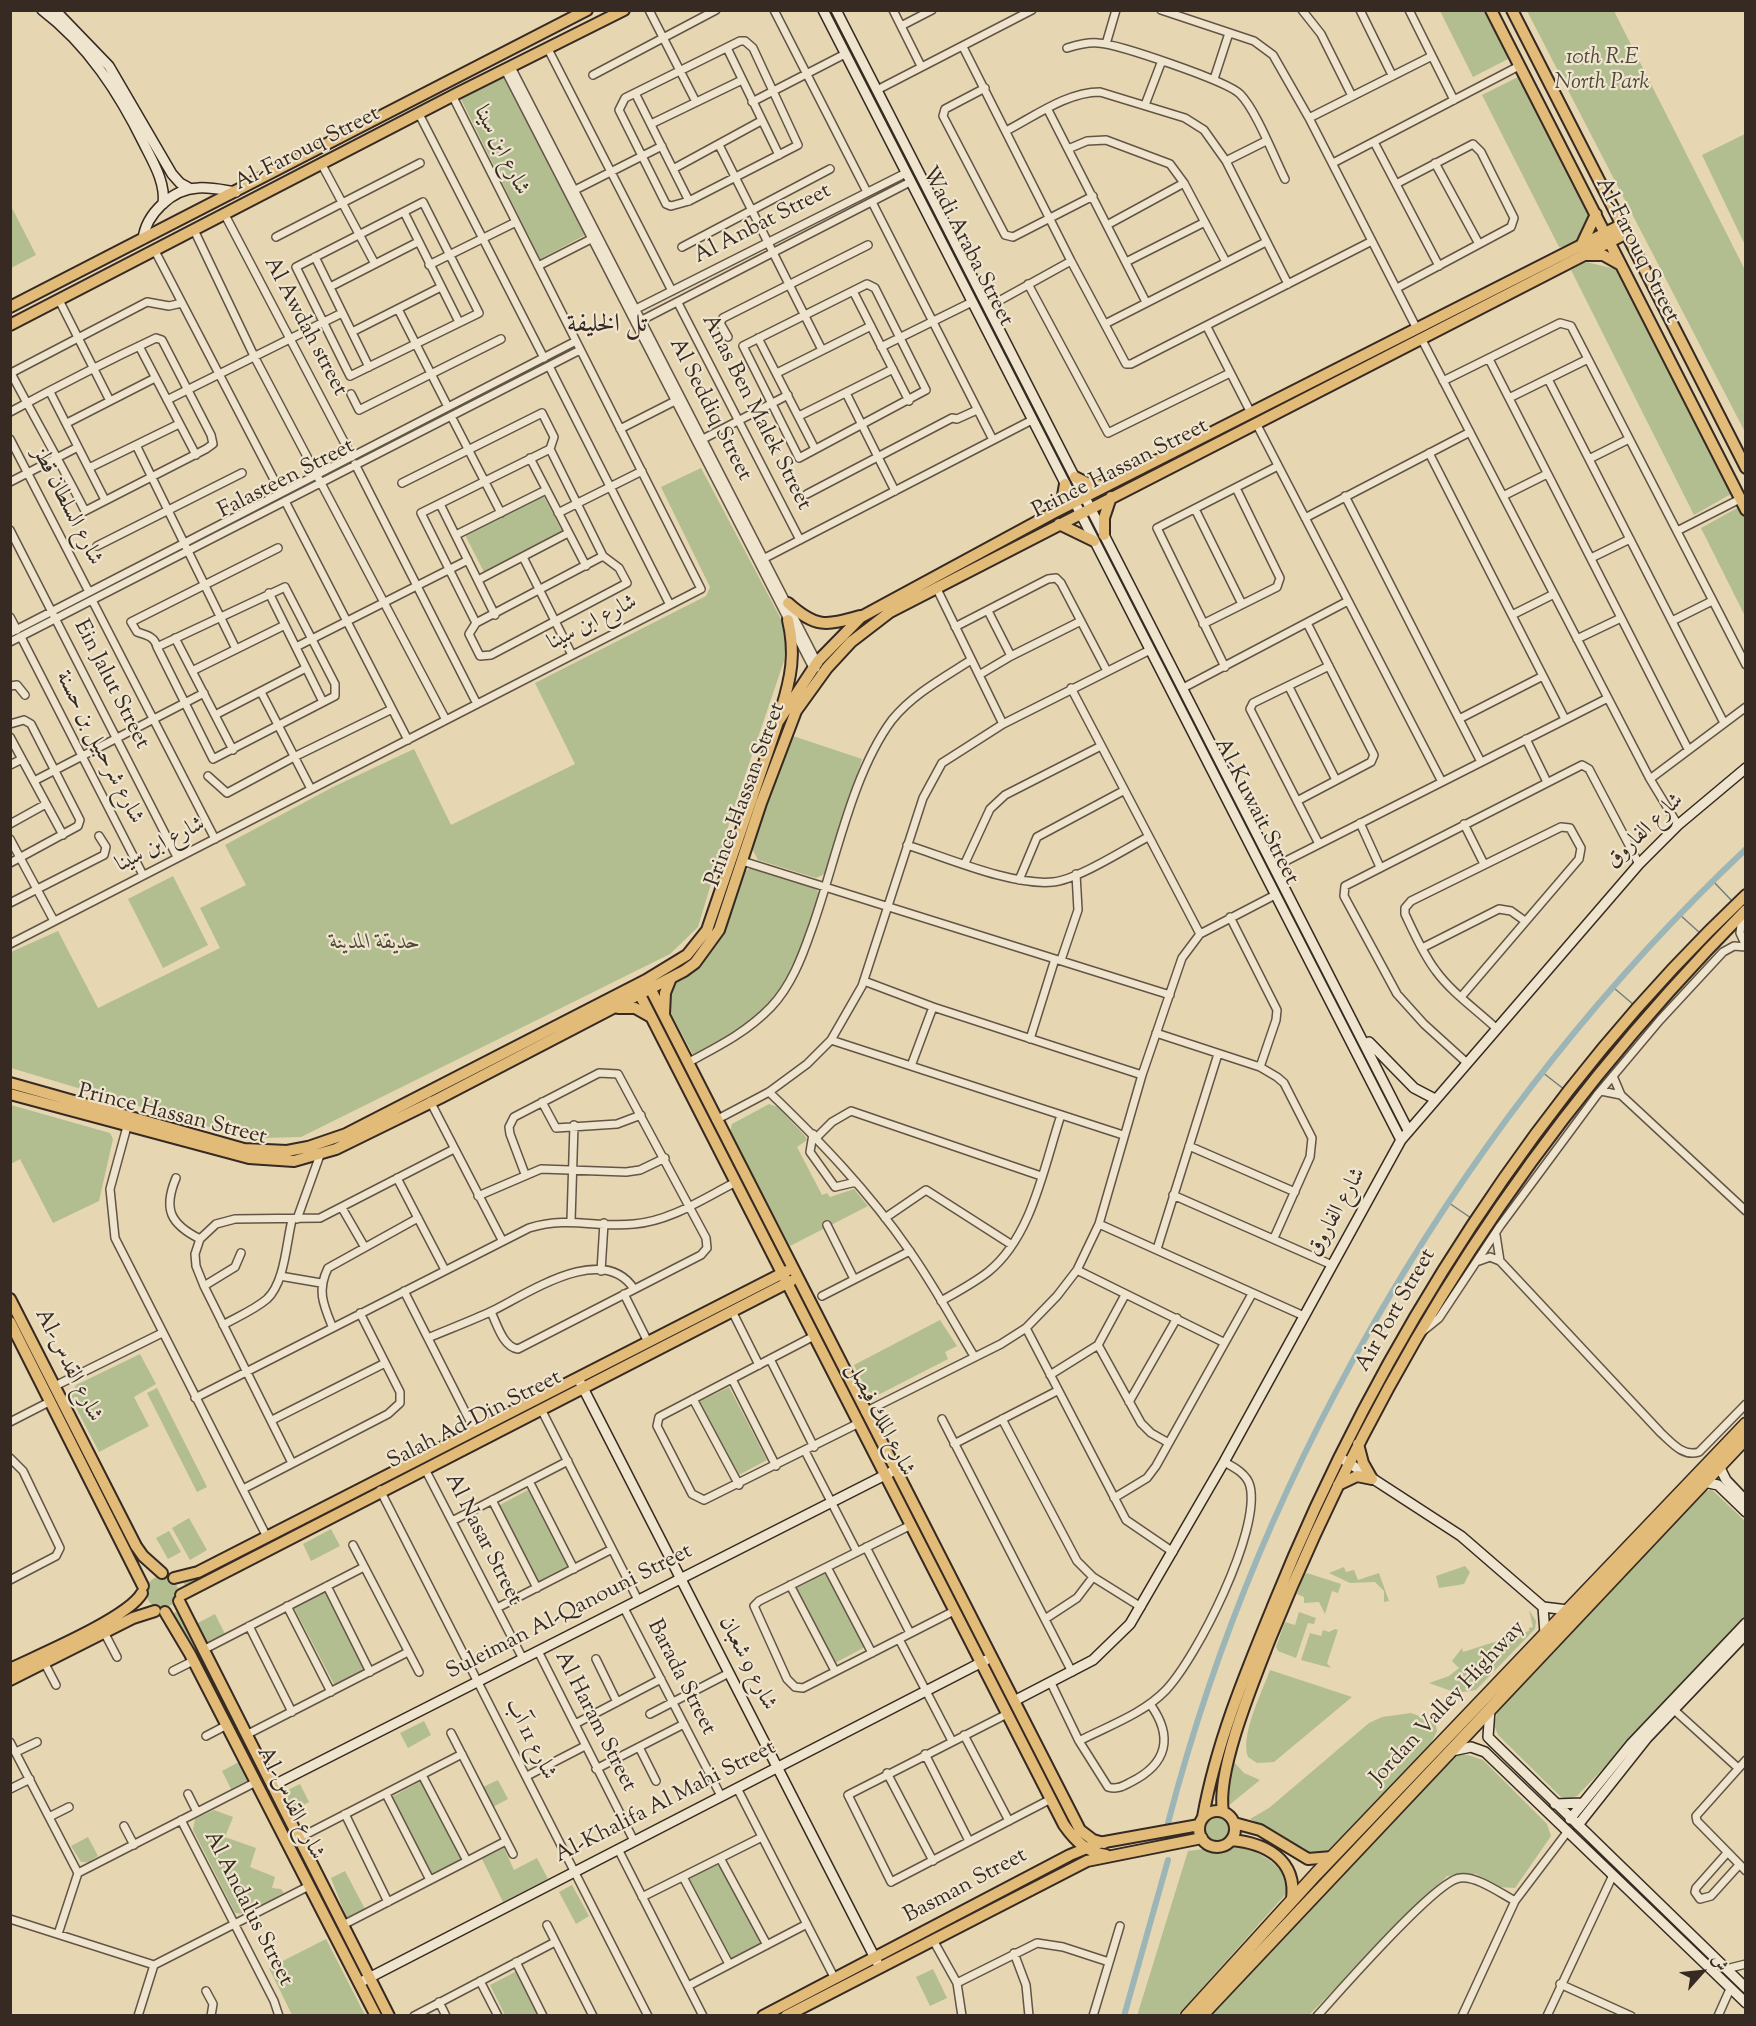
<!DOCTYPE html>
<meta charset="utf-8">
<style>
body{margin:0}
#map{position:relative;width:1756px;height:2026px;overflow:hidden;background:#e6d6b2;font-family:"Sorts Mill Goudy",Amiri,serif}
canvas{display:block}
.frame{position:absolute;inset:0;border:12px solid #362a23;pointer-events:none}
.north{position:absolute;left:1672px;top:1942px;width:60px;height:60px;-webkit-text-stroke:4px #efe4cd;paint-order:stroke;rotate:63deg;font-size:16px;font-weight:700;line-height:24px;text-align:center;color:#362a23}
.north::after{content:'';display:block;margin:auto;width:21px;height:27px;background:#362a23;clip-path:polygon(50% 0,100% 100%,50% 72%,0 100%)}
</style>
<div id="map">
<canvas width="1756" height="2026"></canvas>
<div class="frame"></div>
<div class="north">ش</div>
</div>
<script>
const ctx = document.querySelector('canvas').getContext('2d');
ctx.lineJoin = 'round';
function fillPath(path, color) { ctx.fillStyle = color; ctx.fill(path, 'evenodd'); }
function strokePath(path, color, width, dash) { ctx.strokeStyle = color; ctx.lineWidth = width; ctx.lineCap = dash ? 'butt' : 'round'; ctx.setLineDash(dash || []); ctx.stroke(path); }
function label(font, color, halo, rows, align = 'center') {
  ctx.font = font + ' "Sorts Mill Goudy",Amiri,serif'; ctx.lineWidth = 4.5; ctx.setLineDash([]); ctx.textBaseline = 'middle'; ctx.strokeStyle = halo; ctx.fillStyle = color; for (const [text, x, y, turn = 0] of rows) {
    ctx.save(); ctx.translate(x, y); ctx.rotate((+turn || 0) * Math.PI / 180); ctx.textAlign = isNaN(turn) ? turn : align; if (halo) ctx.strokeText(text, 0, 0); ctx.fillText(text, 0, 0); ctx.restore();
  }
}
fillPath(new Path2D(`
 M1440,11H1486L1510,58L1473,77Z
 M1527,11H1614L1745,270V432Z
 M505,70L589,233L540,259L458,93Z
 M1518,77L1589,216L1580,246L1559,247L1482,95Z
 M1745,134V245L1702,155Z
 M11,206L36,255L11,268H10Z
 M1586,262L1616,269L1731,494L1694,515L1571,270Z
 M701,468L782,621L786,640L784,661L732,814L698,927L670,954L301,1137L263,1138L205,1126L11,1068V952L58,931L98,1008L220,948L200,908L246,885L225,845L333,787L414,749L451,825L575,764L535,683L706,596L710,587L661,487Z
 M543,495L562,531L484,572L465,535Z
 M1739,507L1745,519V616L1701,528Z
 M793,736L862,759L827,873L816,878L758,860L751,847Z
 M752,867L812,887L817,890L819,896C789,984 779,1012 693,1055L660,992C717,960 724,931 742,873Z
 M173,876L208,945L163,968L128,899Z
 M769,1104L778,1107L805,1136L807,1140L797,1147L822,1195L827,1193L830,1197L854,1189L868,1206L790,1246L730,1132L732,1124Z
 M11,1105L110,1133L113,1139L99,1201L53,1223L20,1159L11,1164Z
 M940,1320L957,1346L945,1352L948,1359L878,1395L867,1391L854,1365Z
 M140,1354L156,1384L134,1397L149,1426L99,1452L71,1398L76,1385Z
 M729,1387L767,1460L737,1476L699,1402Z
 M157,1388L207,1487L197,1492L147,1393Z
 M372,1489L373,1492L186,1587L183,1582Z
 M1711,1489L1745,1521V1620L1577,1796L1568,1799L1561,1797L1498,1735L1494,1725L1497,1713L1701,1494Z
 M528,1490L567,1566L537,1582L498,1506Z
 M189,1518L207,1550L190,1560L172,1528Z
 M331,1529L340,1546L311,1561L303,1544Z
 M169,1531L181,1552L168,1559L156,1538Z
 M1465,1566L1470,1572L1464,1584L1439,1588L1436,1576Z
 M1344,1567L1346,1572L1354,1570L1358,1580L1379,1573L1389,1601L1384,1602V1591L1375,1582L1350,1583L1329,1573Z
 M826,1572L865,1647L835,1663L796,1588Z
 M1307,1573L1341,1584L1338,1593L1332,1591L1325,1614L1319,1602L1304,1603V1597L1297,1594L1304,1575Z
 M146 1592a16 16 0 1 1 32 0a16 16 0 1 1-32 0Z
 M324,1590L366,1669L335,1686L293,1606Z
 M1529,1610L1536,1621L1535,1629L1476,1690L1457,1693L1429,1683L1449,1676L1459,1668L1452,1661L1462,1648L1463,1652L1529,1631V1628L1533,1627Z
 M178,1611L362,1970L361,1972L172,1614Z
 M1299,1612L1316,1618L1314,1624L1308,1623L1296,1658L1278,1651L1276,1647L1285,1622L1295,1625Z
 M215,1614L225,1634L204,1645L194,1625Z
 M1335,1629L1338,1630L1327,1663L1331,1668L1301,1660L1310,1633L1321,1636L1323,1630L1329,1632Z
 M1270,1670L1352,1697L1274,1762L1257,1763L1248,1757C1240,1735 1262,1692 1270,1670Z
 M1411,1713L1435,1722L1437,1731L1431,1743L1327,1855L1308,1854L1280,1834L1250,1819L1269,1808L1369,1723L1382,1717Z
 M424,1721L431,1735L408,1748L400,1733Z
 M1456,1755H1468L1483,1760L1547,1824L1551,1836L1515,1888L1499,1887L1476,1874L1447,1876L1309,2015L1211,2016L1281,1938Z
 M239,1762L248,1780L231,1789L222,1771Z
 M1234,1762L1244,1773L1260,1780L1228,1806L1223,1799Z
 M498,1780L508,1799L493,1807L483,1787Z
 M421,1781L461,1860L431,1875L390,1798Z
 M300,1784L309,1802L293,1810L284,1792Z
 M214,1810L233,1817L225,1837L256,1848L250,1867L275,1877L272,1888L281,1889L284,1893L245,1914L235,1913L193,1830L195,1819Z
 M1202 1828a15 15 0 1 1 30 0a15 15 0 1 1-30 0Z
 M88,1837L98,1856L89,1862H81L71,1846Z
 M1234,1845C1258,1851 1280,1862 1290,1886L1284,1896L1178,2015L1137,2016L1188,1851L1204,1849L1223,1854Z
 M504,1848L514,1870L537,1858L548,1879L503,1902L482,1859Z
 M719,1863L761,1943L729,1961L686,1880Z
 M345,1871L365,1909L347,1919L331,1878Z
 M572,1885L589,1916L576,1924L559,1892Z
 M326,1939L365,2015H292L269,1968Z
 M933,1969L947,1998L930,2006L916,1977Z
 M517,1971L539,2015H505L490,1985Z`), '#b2be8f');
strokePath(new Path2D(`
 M1712,880L1732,901
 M1679,914L1700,933
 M1614,988L1634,1005
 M1542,1072L1565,1090
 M1449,1203L1471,1218`), '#737e7c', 1.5);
strokePath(new Path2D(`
 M1168,1823C1263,1458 1471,1108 1746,849
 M1124,2016L1168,1860`), '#9cb6b8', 6);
const street = new Path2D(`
 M649,10L696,102
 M774,10L867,192
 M893,10L921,66
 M1161,10L1254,41L1273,55L1309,118L1417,329
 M1302,10L1321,34L1352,96
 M1360,10L1392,75
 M1409,10L1454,100
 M901,26L932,10
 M740,41H745L753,48L798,145L689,201L671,206L666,204L619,110L625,98Z
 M1106,44L1116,10
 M963,47L1071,261L1126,364H1131L1372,241
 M727,48L779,155
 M1067,48C1077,45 1088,42 1098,43C1118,44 1227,81 1240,94C1256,110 1274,157 1285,179
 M548,49L672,291
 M511,67L818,664
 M505,70L813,668H816
 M593,75L716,10
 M1214,79L1229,33
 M985,88L945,109L943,116L1005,235L1013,237L1093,196
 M877,90L1032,10
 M635,93L689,201
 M752,102L845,54
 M1145,105L1161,63
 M1048,110L1146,302
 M419,114L544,358
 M1309,118L1432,56
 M651,124L742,80
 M1006,131C1035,116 1067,92 1100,92L1185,118L1204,130L1226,161L1288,284
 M1374,142L1439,266
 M719,145L822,350
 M1068,149L1087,141L1106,140L1170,164L1184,183L1226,262
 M1226,161L1266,141
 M1333,163L1519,66
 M1435,163L1479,244
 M322,165L375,264
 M673,169L761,121
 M1396,184L1473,144L1481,152L1514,218L1511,227L1397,288
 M575,190L662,146
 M423,202L479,313L350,376L296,267Z
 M872,202L993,440
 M404,212L459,322
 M225,215L352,457
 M1107,225L1184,183
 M194,230L255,358L446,720
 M276,237L420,163
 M682,247L830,169
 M155,251L281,493
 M315,257L369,367
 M1126,262L1205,222
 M429,265L516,222
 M538,266L595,237
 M867,284L875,288L926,390L799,458L743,346Z
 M1028,284L1108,433L1230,373
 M330,287L418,242
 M853,291L909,401
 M59,300L110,401
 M678,303L800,540
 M988,307L1071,261
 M398,309L448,407
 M636,309L906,173
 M642,320L910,182
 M1105,324L1266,242
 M1207,327L1251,413
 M352,332L441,287
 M728,337L720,323L723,318L868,245
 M758,338L815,449
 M1421,338L1650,779L1678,825
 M139,346L196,455
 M881,347L972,302
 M1489,359L1688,749
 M549,366L670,605
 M777,373L871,326
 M1548,379L1724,723
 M1443,381L1560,323L1571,326L1746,665
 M50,392L105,500
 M846,393L895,491
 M351,394L359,410L501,339
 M1509,398L1588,359
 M167,400L342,313
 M10,412C58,386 107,361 156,338L162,340L211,435L213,444L206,449L85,511C61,464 35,419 11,373L147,302L169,306L182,303
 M451,416L501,513
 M799,416L893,369
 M67,423L155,378
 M1256,423L1442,782
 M620,429L677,400
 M10,439L89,592
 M703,439L788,395
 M136,445L236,649
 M550,449L603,556L619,568L627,583L491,655L480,656L469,634L476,623L603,556
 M1429,453L1565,719
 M530,458L586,566
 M1589,459L1629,439
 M355,464L477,704
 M89,468L179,424
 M10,482L78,447
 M402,483L542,413L554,437L550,449L421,513L476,623
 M807,494L952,418L957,419L977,410
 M1345,496L1481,762
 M1503,496L1547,474
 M285,501L408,740
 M440,504L495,615
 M1195,509L1242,604
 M558,513L642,471
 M1305,518L1470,432
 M10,530L177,857
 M1677,531L1740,499
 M456,535L546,490
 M97,546L242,473
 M523,557L572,655
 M1591,558L1630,539
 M763,559L1032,420
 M478,580L568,533
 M936,587L1003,724
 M269,593L323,702
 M92,600L215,839
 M988,611L1011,656L1081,621
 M1512,615L1554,594
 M10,617L17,630
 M1672,621L1712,601
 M1203,624L1277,587L1280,578L1236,488
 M955,627L1048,579L1056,578L1061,583L1107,671
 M10,633L576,341
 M21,637L143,875
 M175,638L233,750
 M1577,639L1621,618
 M10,642L580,350
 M157,647L285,587L335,684V696L213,759L157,647C155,637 147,635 137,632L131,622L278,548
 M296,647L468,560
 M1225,667L1157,528L1278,466
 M192,671L285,625
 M979,675L1011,656
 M10,686L17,685L25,695
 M1289,687L1336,780
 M1071,688L1200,934
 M1183,688L1348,601
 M261,692L311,789
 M215,715L306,668
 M1459,719L1543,676
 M10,724L24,720L31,724L80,820L78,826L10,863
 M10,737L63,835
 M1526,739L1547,782
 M10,765L22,759
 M208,776L227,793L294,757L392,709
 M1650,779L1746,707
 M34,781L204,693
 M1297,801L1371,762L1374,755L1307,623
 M1360,823L1380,867
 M10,824L46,804
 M1464,824L1484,864
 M10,839L54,921
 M1319,844L1250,709L1253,703L1329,666
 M907,845C948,858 1012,886 1053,882C1077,880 1125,849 1148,837
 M742,861L1170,995
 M965,863L990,809L1005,795L1101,746
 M1274,867L1608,698
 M1019,880L1037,837L1123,791
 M10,903L104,855L106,847L99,836
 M1230,917L1277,1010L1276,1020L1260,1067
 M1742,917L1740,933L1746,946
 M10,944L701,589L453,97
 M1422,948L1499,909L1511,911L1525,921
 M1061,960L1078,910L1076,874
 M864,981L933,1007
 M1461,997L1579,859L1581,848L1570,828L1561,827L1411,901L1405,908V914C1414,933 1423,954 1436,971C1452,993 1477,1010 1497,1029
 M1156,1033L1260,1067L1277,1077L1284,1083L1312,1138L1310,1157L1274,1238
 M1030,1039L1055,959
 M831,1040L1123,1135
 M689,1062C719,1046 747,1032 771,1007C791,986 802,957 811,931C835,865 851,775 892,720C913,694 943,678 971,660
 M1467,1063L1424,1024L1397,994L1344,896L1345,886L1582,765L1589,769L1639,864
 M911,1066L933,1007L1142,1075
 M1613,1076L1621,1095L1746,1211
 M1601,1091L1621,1095
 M769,1092C820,1141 869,1192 909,1250C933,1284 953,1321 974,1356
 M430,1101L502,1240
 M542,1102L556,1128L617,1124L641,1115
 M716,1120L769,1092L807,1064L831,1040L862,986L923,798L942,763L1003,724L1150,650
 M128,1123L110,1189L115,1238L267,1537
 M813,1134L810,1152L835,1187L856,1182
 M816,1138L832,1122L851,1111L1041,1176
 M1189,1146L1295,1192
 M176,1178C163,1209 170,1224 200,1239
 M397,1178L445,1270
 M1173,1195L1332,1265
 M478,1196L541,1169L626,1172L640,1170L665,1158
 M342,1208L364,1246
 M885,1218L926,1190L1012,1245
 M297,1219L320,1155
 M571,1221L574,1125
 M1099,1224L1304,1316
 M827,1225L854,1279
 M1496,1235L1500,1261
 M1157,1249L1218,1054
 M1479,1261L1490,1257L1500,1261L1661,1433C1672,1443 1683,1457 1699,1452L1746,1404
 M1077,1270L1223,1342
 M601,1271L604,1223
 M280,1276L321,1283
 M204,1286L235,1267L241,1253
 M404,1291L475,1431
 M624,1294L648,1342
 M822,1296L910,1251
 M941,1301C957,1292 974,1283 988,1272C1032,1237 1044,1166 1061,1115
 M732,1311L759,1365
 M491,1312C497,1324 503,1347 518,1349L701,1255L707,1248L706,1238L618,1074L599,1073L514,1117L509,1127L510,1134L525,1174
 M223,1325C237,1317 254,1310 267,1299C285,1282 286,1244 292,1220
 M332,1326C323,1304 317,1290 328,1268L418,1218
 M1026,1328L1126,1520L1173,1552
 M1423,1331L1439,1318L1500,1226L1597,1095L1660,1020L1723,952L1734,946L1746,947
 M814,1336L659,1417L657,1426L692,1494L704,1500L859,1423
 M428,1338C449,1329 471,1321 492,1311C527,1294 603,1241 634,1289
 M1098,1345L1141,1423L1151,1433L1167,1442
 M770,1359L814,1447
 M1050,1375L1098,1345L1125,1295
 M732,1379L776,1466
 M55,1386L162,1333
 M195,1398L529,1228C569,1216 596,1228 634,1224C671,1221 704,1198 736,1182
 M693,1399L739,1485
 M1129,1402L1177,1318
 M541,1409L638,1600
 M865,1412L1001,1344L1026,1328L1057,1296L1077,1270L1099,1224L1142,1075L1182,958L1200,934L1275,895
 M942,1419L1072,1672
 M1002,1419L1077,1561L1093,1577L1141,1607
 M272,1420L385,1363
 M10,1422L51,1401
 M954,1444L1057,1391
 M805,1451L857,1552
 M10,1458L23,1471L60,1548L56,1556L10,1580
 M292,1463L204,1286L196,1266L195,1254L200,1239L216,1224L235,1219L320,1218L454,1149
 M425,1469L523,1659
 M529,1481L574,1569
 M243,1489L388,1414L400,1403V1392L360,1313
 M380,1490L648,2016
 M1114,1498L1147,1478L1156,1466L1252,1294
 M492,1500L537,1588
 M452,1521L568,1461
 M911,1525L759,1601L754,1606L787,1679L795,1687L803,1688L954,1611
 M353,1545L419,1672
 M866,1547L910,1633
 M827,1567L872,1653
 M790,1585L835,1671
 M327,1586L370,1672
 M287,1606L331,1692
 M497,1608L612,1549
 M624,1608L721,1796
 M1045,1619L1077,1598L1093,1577
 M249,1626L292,1712
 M104,1632L117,1657
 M899,1639L952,1741
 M203,1650L364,1567
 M538,1651L634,1841
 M596,1659L617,1702
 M44,1662L56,1685
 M173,1671L193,1661
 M1051,1683L1079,1741C1108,1726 1143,1714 1166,1690C1197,1657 1261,1531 1250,1486C1247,1474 1234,1467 1224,1462
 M1672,1708L1737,1767
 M650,1714L729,1673
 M1007,1714L848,1795L891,1882L1051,1799
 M575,1724L661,1679
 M451,1733L513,1854
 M246,1735L408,1652
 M964,1735L1009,1821
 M206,1736L227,1725
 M1079,1741L1108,1787C1117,1790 1123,1786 1131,1782C1167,1764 1174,1737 1150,1704
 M10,1742L78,1873
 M639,1747L656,1781
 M16,1752L37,1742
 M925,1754L969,1841
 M1746,1760L1696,1816L1697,1821L1746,1871
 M596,1769L684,1724
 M887,1773L933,1861
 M422,1775L467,1861
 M527,1776L585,1746
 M737,1788L835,1979
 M10,1789L30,1779
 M188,1794L197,1812
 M386,1794L430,1880
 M345,1814L388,1902
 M49,1817L69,1807
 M181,1820L274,2001L279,2016
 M124,1826L134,1845
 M299,1838L462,1754
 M618,1849L703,2016
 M1727,1853L1696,1888L1695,1892L1700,1899L1711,1896L1739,1865
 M720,1858L767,1945
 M78,1873L256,1782
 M683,1877L729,1964
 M642,1897L762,1837
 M10,1919L154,1965L309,1886
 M343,1925L506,1841
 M547,1925L593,2016
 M58,1934L78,1873
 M933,1940L957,1983L962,2016
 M1014,1953L1026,1985L1029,2016
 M516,1962L543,2016
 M1726,1969L1746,1964
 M480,1981L498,2016
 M957,1983L1037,1943L1063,1947L1109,1962
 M1560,1984L1631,2016
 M688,1986L807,1924
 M206,1991L213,2004L211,2016
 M439,2002L446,2016
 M138,2016L154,1965
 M414,2016L555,1942
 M1093,2016L1120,1926
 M1317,2016C1339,1992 1436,1880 1460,1878C1477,1876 1500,1893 1515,1901
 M1462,2016L1515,1901L1568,1831
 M1547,2016L1613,1875
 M1718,2016L1730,1989`);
const secondary = new Path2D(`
 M42,10C88,45 119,93 144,144C153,162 166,183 163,204
 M55,10L109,66L172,174L180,183L191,189
 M823,10L1401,1140
 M836,10L1408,1130
 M143,239C146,214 172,189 198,188C210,187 223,190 236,192
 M1369,1042L1414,1088L1435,1099
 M580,1382L877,1962
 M1344,1460L1461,1536L1543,1607L1568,1610
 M1719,1466L1726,1480L1746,1501
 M1704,1482L1718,1485L1746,1512
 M1543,1607L1545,1633
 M1014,1701L1093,1660L1130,1624L1224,1462L1401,1140L1639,864L1678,825L1746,768
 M1490,1709L1488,1737L1494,1743L1746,1988
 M1452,1751L1471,1747L1485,1752L1746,2003
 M272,1786L895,1470
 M1555,1804L1583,1803
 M1570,1819L1631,1744L1746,1623
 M1578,1825L1647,1738L1746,1634
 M359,1983L986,1660`);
const primary = new Path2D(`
 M1491,10L1746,510
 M1512,10L1746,468
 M1581,246L1596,214
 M1586,255H1603L1621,265
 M10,307L587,10
 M10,325L458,93L624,10
 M1075,477L1089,484L1104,486
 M1056,511L1062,501L1065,484
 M1059,524L1094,541
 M1104,535V518L1111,497
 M788,603C816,628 825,626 860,616
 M781,710C791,678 796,653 788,620
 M648,984L1080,1830L1093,1840L1104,1843
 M638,991L1064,1825C1076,1842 1086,1851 1106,1855
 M618,1008H635L651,1017
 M664,1014L665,993L671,978
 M10,1083L244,1149L287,1151L308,1147L346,1134L646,980L687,955L707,930L778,722L818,661L861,617L1053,513L1623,224
 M10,1094L249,1158L294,1161L336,1149L440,1098L684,971L695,963L719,930L761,803L796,711L827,668L851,642L890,612L1627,233
 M10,1299L136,1546L143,1556L162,1573
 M10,1322L143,1586
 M1358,1444L1363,1463L1372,1479
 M1338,1485L1357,1476L1372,1479
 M174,1578L198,1572L787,1271
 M181,1595L791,1281
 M179,1601L389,2016
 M165,1612L190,1654L376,2016
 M10,1669C39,1655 128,1618 142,1593
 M10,1680L133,1618L155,1611
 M1199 1829a18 18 0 1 1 36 0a18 18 0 1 1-36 0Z
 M1223,1812C1216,1771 1254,1680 1270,1639C1384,1358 1532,1127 1746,910
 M1203,1817C1216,1744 1245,1674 1273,1606C1378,1345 1541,1089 1746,895
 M1234,1823L1260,1830L1308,1859L1332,1857
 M1231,1840C1265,1843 1297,1859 1292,1899
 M763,2016L1070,1855L1099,1843L1199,1825
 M786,2016L1087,1861L1202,1838`);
const highway = new Path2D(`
 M1187,2016L1316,1874L1746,1424
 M1201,2016L1746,1438`);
strokePath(street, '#625547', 10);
strokePath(secondary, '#362a23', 12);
strokePath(primary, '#362a23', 14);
strokePath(highway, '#362a23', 15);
strokePath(street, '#efe4cd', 7);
strokePath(secondary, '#efe4cd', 9);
strokePath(primary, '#e3bb79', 10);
strokePath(highway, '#e3bb79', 12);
label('italic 22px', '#4f4839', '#efe4cd', [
 ["10th R.E",1602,59],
 ["North Park",1602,84],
 ["حديقة المدينة",375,944]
]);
label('22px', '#362a23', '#efe4cd', [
 ["Al-Farouq Street",308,150,-27],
 ["شارع ابن سينا",500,151,63],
 ["Al Anbat Street",763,225,-27],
 ["Wadi Araba Street",966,247,63],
 ["Al-Farouq Street",1636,251,63],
 ["Al Awdah street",304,327,62],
 ["Al Seddiq Street",709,410,63],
 ["Anas Ben Malek Street",755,413,63],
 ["Prince Hassan Street",1121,470,-27],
 ["Falasteen Street",287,480,-27],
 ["شارع السلطان قطز",66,507,63],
 ["شارع ابن سينا",593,624,-27],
 ["Ein Jalut Street",110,685,63],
 ["شارع شرحبيل بن حسنة",98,748,63],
 ["Prince Hassan Street",747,795,-70],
 ["Al-Kuwait Street",1255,812,63],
 ["شارع الفاروق",1646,832,-44],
 ["شارع ابن سينا",161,846,-27],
 ["Prince Hassan Street",172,1116,14],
 ["شارع الفاروق",1338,1213,-61],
 ["Air Port Street",1397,1311,-60],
 ["Al-شارع القدس",67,1366,63],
 ["شارع الملك فيصل",879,1420,63],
 ["Salah Ad-Din Street",475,1421,-27],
 ["Al Nasar Street",482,1540,63],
 ["Suleiman Al-Qanouni Street",570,1613,-27],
 ["شارع 9 شعبان",746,1664,63],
 ["Barada Street",680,1678,63],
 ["Jordan Valley Highway",1449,1704,-47],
 ["Al Haram Street",594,1722,63],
 ["شارع 11 آب",529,1740,63],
 ["Al-Khalifa Al Mahi Street",666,1803,-27],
 ["Al-شارع القدس",289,1804,63],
 ["Basman Street",966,1887,-28],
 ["Al Andalus Street",247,1909,63]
]);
label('26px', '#362a23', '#efe4cd', [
 ["تل الخليفة",607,327]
]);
</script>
